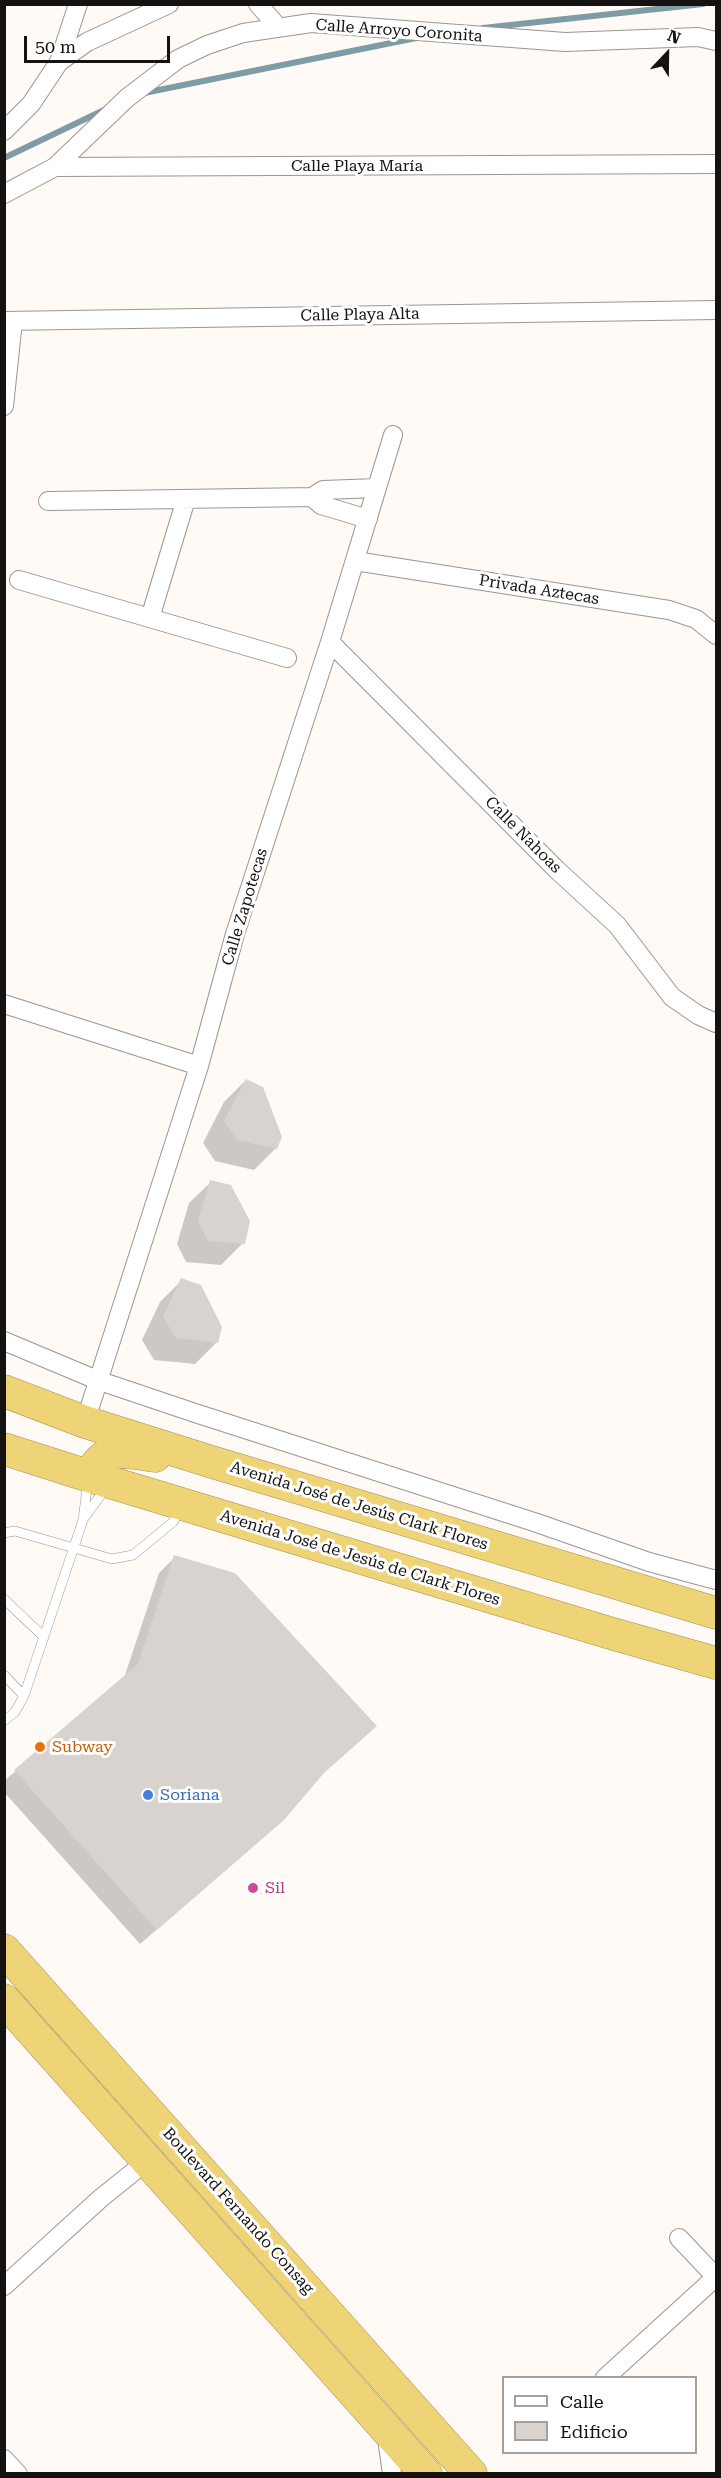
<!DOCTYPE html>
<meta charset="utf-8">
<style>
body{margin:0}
#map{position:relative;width:721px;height:2478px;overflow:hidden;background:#fffaf5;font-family:"Roboto Serif",serif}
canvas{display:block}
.frame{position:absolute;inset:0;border:6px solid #151311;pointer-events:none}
.legend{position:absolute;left:502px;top:2376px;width:195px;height:78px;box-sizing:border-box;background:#fff;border:2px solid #a1a1a0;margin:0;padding:8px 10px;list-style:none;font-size:18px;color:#151311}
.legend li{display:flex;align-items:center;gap:12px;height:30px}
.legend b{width:30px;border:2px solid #a1a1a0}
.north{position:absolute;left:637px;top:24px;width:60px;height:60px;-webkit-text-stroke:4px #fff;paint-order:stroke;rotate:22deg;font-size:16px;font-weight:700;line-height:24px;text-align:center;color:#151311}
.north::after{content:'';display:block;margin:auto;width:21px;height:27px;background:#151311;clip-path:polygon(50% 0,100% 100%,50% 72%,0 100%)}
.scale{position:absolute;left:24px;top:36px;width:146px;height:27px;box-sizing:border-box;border:3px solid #151311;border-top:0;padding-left:8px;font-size:18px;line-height:21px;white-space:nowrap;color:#151311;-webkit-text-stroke:4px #fff;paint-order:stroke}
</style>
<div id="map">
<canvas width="721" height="2478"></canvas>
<div class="frame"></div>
<ul class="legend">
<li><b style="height:8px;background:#fff"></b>Calle</li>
<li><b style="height:16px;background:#d9d3d0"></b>Edificio</li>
</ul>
<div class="north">N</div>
<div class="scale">50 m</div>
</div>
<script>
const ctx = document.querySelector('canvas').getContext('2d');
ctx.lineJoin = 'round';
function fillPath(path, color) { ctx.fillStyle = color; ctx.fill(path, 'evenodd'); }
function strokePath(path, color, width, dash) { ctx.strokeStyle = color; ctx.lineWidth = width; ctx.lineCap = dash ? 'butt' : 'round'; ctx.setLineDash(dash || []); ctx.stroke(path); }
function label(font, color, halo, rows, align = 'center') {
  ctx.font = font + ' "Roboto Serif",serif'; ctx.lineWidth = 6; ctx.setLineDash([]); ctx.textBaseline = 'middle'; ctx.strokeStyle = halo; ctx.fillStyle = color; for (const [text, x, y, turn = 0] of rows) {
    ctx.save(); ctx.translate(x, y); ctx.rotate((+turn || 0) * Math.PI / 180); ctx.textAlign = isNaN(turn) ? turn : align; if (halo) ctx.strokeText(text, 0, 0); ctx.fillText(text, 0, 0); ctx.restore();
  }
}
fillPath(new Path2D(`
 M246,1080L276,1148L254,1170L215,1161L203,1143L224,1102Z
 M211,1182L243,1243L221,1265L186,1262L177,1244L189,1203Z
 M182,1280L217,1342L195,1364L154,1360L142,1340L160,1302Z
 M175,1557L266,1835L140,1944L4,1792V1781L124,1678L159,1573Z`), '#0003');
strokePath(new Path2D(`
 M483,28L703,4
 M144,93L416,38
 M4,158L104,110`), '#7d9ca5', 6);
fillPath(new Path2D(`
 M246,1079L263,1087L282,1137L277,1149L237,1140L224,1121Z
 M210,1180L231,1185L250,1221L245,1244L208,1241L198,1221Z
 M181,1278L201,1285L222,1327L218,1343L176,1338L163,1317Z
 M174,1555L235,1573L377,1726L324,1773L284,1820L157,1930L14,1770L138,1664Z`), '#d9d3d0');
const lane = new Path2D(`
 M84,1518L106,1488
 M4,1533L15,1531L112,1559L133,1555L173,1522L181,1509
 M4,1599L44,1637
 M4,1675L24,1696
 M4,1721L15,1712L24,1696L83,1520L88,1480`);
const street = new Path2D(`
 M258,4L278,27
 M59,62L78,4
 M4,131L31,104L59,62L87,42L169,4
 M55,167L127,98L178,59L207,45L243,33L311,23L565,42L698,37L716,41
 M4,194L55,167L716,164
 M4,321L716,310
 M4,406L13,321
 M312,497L321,505L368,519
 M48,501L312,497L323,490L377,488
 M355,561L669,610L696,619L716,635
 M19,580L287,658
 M150,618L186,499
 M330,642L557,870L617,925L672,997L698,1015L716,1023
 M4,1004L199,1066
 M4,1341L97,1380L195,1413L534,1522L649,1562L716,1580
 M85,1422L199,1066L235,934L330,642L393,435
 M679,2238L716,2277
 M4,2286L101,2198L147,2161
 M605,2378L716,2277
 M386,2431L392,2474
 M4,2459L18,2474`);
const highway = new Path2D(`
 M4,1391L85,1422L212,1462L716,1613
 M4,1449L89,1476L610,1633L716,1663
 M89,1476C106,1443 123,1452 155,1456
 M4,1950L471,2474
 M4,2000L426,2474`);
strokePath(lane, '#9a9691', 10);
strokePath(street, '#9a9691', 20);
strokePath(highway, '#a29053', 33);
strokePath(lane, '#fff', 9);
strokePath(street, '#fff', 18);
strokePath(highway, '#eed377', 32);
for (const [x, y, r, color] of [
 [40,1747,6,"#e8710a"],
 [148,1795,6,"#3f7fe0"],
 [253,1888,6,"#d1479c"]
]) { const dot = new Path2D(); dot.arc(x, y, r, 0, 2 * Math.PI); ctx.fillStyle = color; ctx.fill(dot); strokePath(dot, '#fff', 2); }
label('16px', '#151311', '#fff', [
 ["Calle Arroyo Coronita",399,31,4],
 ["Calle Playa María",357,166],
 ["Calle Playa Alta",360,315,-1],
 ["Privada Aztecas",539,590,9],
 ["Calle Nahoas",523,835,45],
 ["Calle Zapotecas",245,907,-73],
 ["Avenida José de Jesús Clark Flores",359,1506,17],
 ["Avenida José de Jesús de Clark Flores",360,1558,17],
 ["Boulevard Fernando Consag",238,2211,48]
]);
label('16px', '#c56008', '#fff', [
 ["Subway",52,1747]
], 'left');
label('16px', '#366cbe', '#fff', [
 ["Soriana",160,1795]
], 'left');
label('16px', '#b23c85', '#fff', [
 ["Sil",265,1888]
], 'left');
</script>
